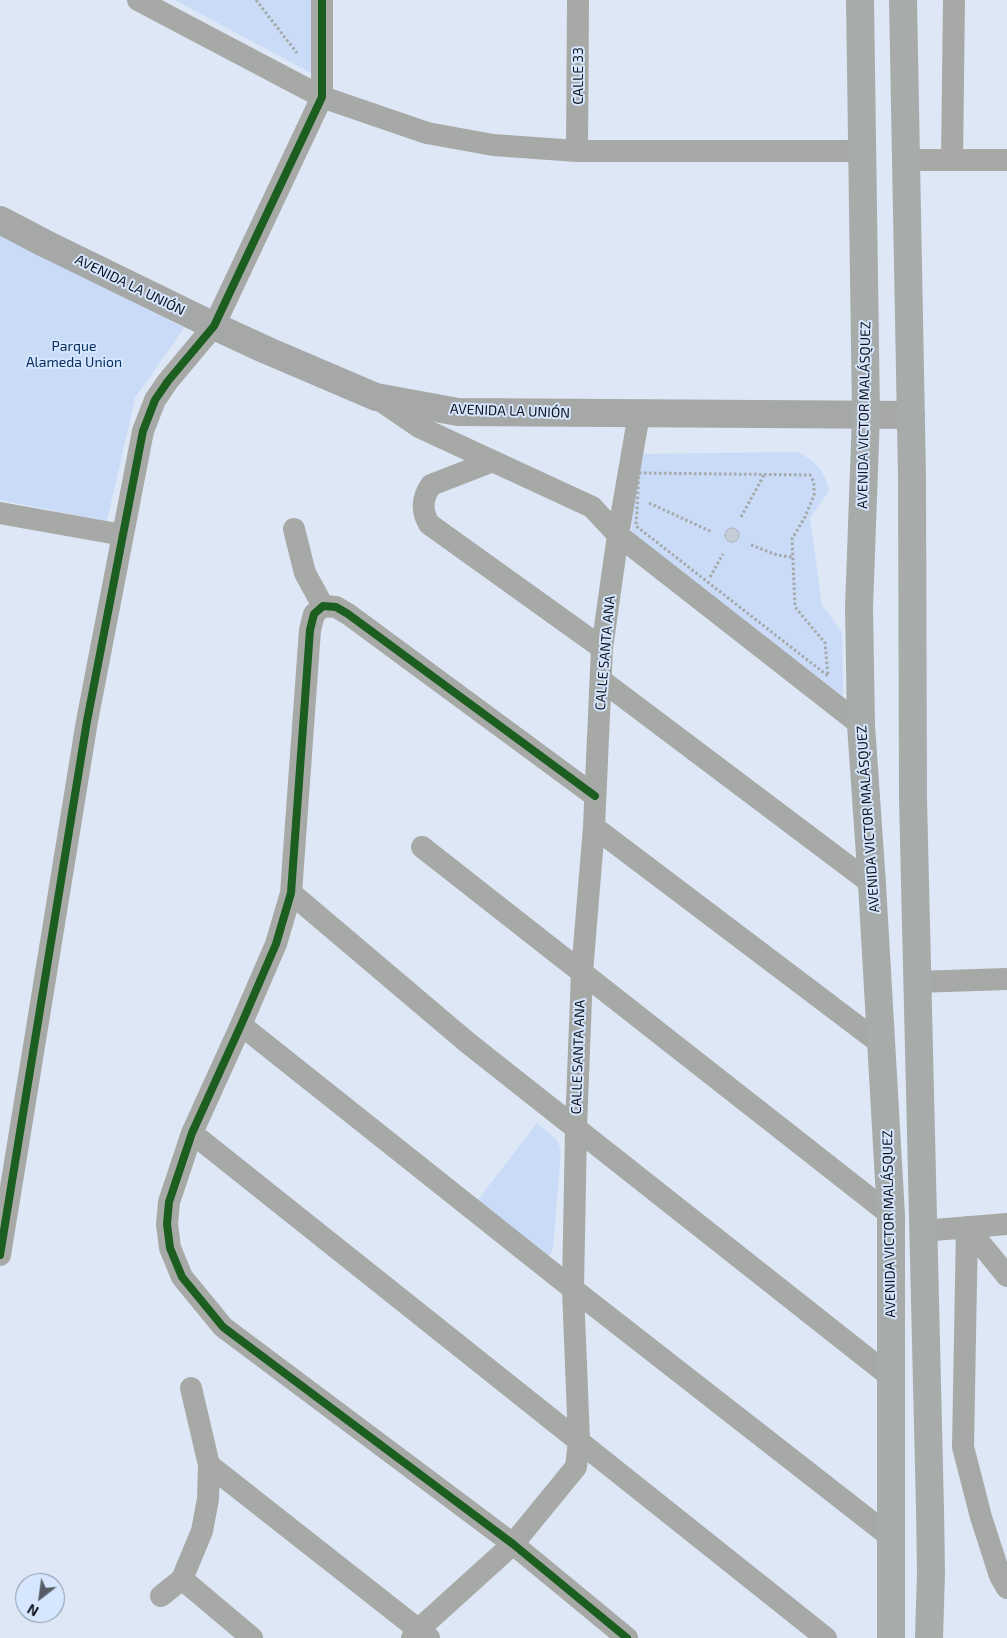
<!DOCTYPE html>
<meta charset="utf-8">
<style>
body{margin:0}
#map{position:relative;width:1007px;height:1638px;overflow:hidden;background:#dee7f5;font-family:"Exo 2",sans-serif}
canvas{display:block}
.north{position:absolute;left:15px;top:1573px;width:50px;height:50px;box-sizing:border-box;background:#d5e6fe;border:1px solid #8592a3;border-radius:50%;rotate:210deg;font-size:14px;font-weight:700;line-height:20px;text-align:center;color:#0d131b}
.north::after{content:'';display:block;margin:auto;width:18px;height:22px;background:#565d67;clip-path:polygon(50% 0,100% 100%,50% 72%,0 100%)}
</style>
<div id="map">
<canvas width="1007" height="1638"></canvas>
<div class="north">N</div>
</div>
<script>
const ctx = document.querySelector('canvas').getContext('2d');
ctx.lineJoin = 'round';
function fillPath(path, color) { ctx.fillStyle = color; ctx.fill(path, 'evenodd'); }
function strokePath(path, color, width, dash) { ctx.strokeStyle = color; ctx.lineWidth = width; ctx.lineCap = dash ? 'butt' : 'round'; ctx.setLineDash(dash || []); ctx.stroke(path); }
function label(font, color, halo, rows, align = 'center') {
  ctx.font = font + ' "Exo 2",sans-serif'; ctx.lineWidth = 4; ctx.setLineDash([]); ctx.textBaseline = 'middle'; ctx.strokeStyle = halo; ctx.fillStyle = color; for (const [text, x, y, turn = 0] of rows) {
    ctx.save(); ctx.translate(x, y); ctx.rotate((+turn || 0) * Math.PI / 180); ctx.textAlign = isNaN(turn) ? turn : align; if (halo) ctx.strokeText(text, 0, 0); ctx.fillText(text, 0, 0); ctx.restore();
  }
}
fillPath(new Path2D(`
 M175,0H312L311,73Z
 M0,229L184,328L135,398L107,521L0,500Z
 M798,452C817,463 824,469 829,491L810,518L822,605L842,632L843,696L631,537L636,454Z
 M537,1123L557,1140L561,1151L553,1249L550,1255L544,1256L477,1201Z`), '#c9dbf7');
const building = new Path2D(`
 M725 535a7 7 0 1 1 14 0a7 7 0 1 1-14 0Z`);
fillPath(building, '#c6cdd8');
strokePath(building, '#aab1bb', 1);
strokePath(new Path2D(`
 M256,0L297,53
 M639,473L810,475L814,482V495L805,517L792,539L795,607L825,643L828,676L636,526Z
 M649,503L712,532
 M741,517L764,475
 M751,545L777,555L792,557
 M710,577L723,554`), '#a5a9aa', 3, [2.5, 2.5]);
strokePath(new Path2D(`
 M138,0L322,97L427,133L493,145L577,151H863
 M577,151L578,0
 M906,160H1007
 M952,160L954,0
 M378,399L419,427L592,507L618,535L861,725
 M493,461L431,485C422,498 421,510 429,524L602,648
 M0,513L123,535
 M294,529L305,573L323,606
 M601,680L872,884
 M595,796L348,614L336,607L323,606L314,614L310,630L291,893L276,944L241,1025L192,1133L169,1202L167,1224L170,1248L182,1277L223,1327L513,1544L627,1638
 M594,827L881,1044
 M422,847L891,1215
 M291,893L468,1043L891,1377
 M917,982L1007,979
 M241,1025L573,1289L892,1538
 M192,1133L826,1638
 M967,1227L963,1447L981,1517L1000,1576L1007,1588
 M967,1227L1007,1276
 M922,1231L1007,1224
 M0,1255L87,721L143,431L155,400L168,381L214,326L322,97V0
 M209,1465L429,1638
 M182,1579L252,1638
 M161,1596L182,1579L202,1531L208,1499L209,1465L191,1388
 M412,1638L418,1630L513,1544L576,1467L579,1441L573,1289L576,1128L582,972L594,827L602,648L618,535L639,414`), '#a7a9a6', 22);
strokePath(new Path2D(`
 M0,220L44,243L214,326L266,350L376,397L458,412L911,415`), '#a5a8a6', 28);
strokePath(new Path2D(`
 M860,0L866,415L859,608L861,725L872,884L891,1215V1638
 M903,0L912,477L913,799L930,1509L931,1574L929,1638`), '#a7acaa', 28);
strokePath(new Path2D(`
 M595,796L348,614L336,607L323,606L314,614L310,630L291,893L276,944L241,1025L192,1133L169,1202L167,1224L170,1248L182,1277L223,1327L513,1544L627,1638
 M0,1255L87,721L143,431L155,400L168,381L214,326L322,97V0`), '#1b5e20', 8);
label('14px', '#0d131b', '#d5e6fe', [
 ["CALLE 33",578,76,-90],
 ["AVENIDA LA UNIÓN",130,285,26],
 ["AVENIDA LA UNIÓN",510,411,2],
 ["AVENIDA VICTOR MALÁSQUEZ",864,415,-89],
 ["CALLE SANTA ANA",605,653,-85],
 ["AVENIDA VICTOR MALÁSQUEZ",868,819,-94],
 ["CALLE SANTA ANA",578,1057,-88],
 ["AVENIDA VICTOR MALÁSQUEZ",889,1224,-91]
]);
label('14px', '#0a3060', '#d5e6fe', [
 ["Parque",74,346],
 ["Alameda Union",74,362]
]);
</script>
